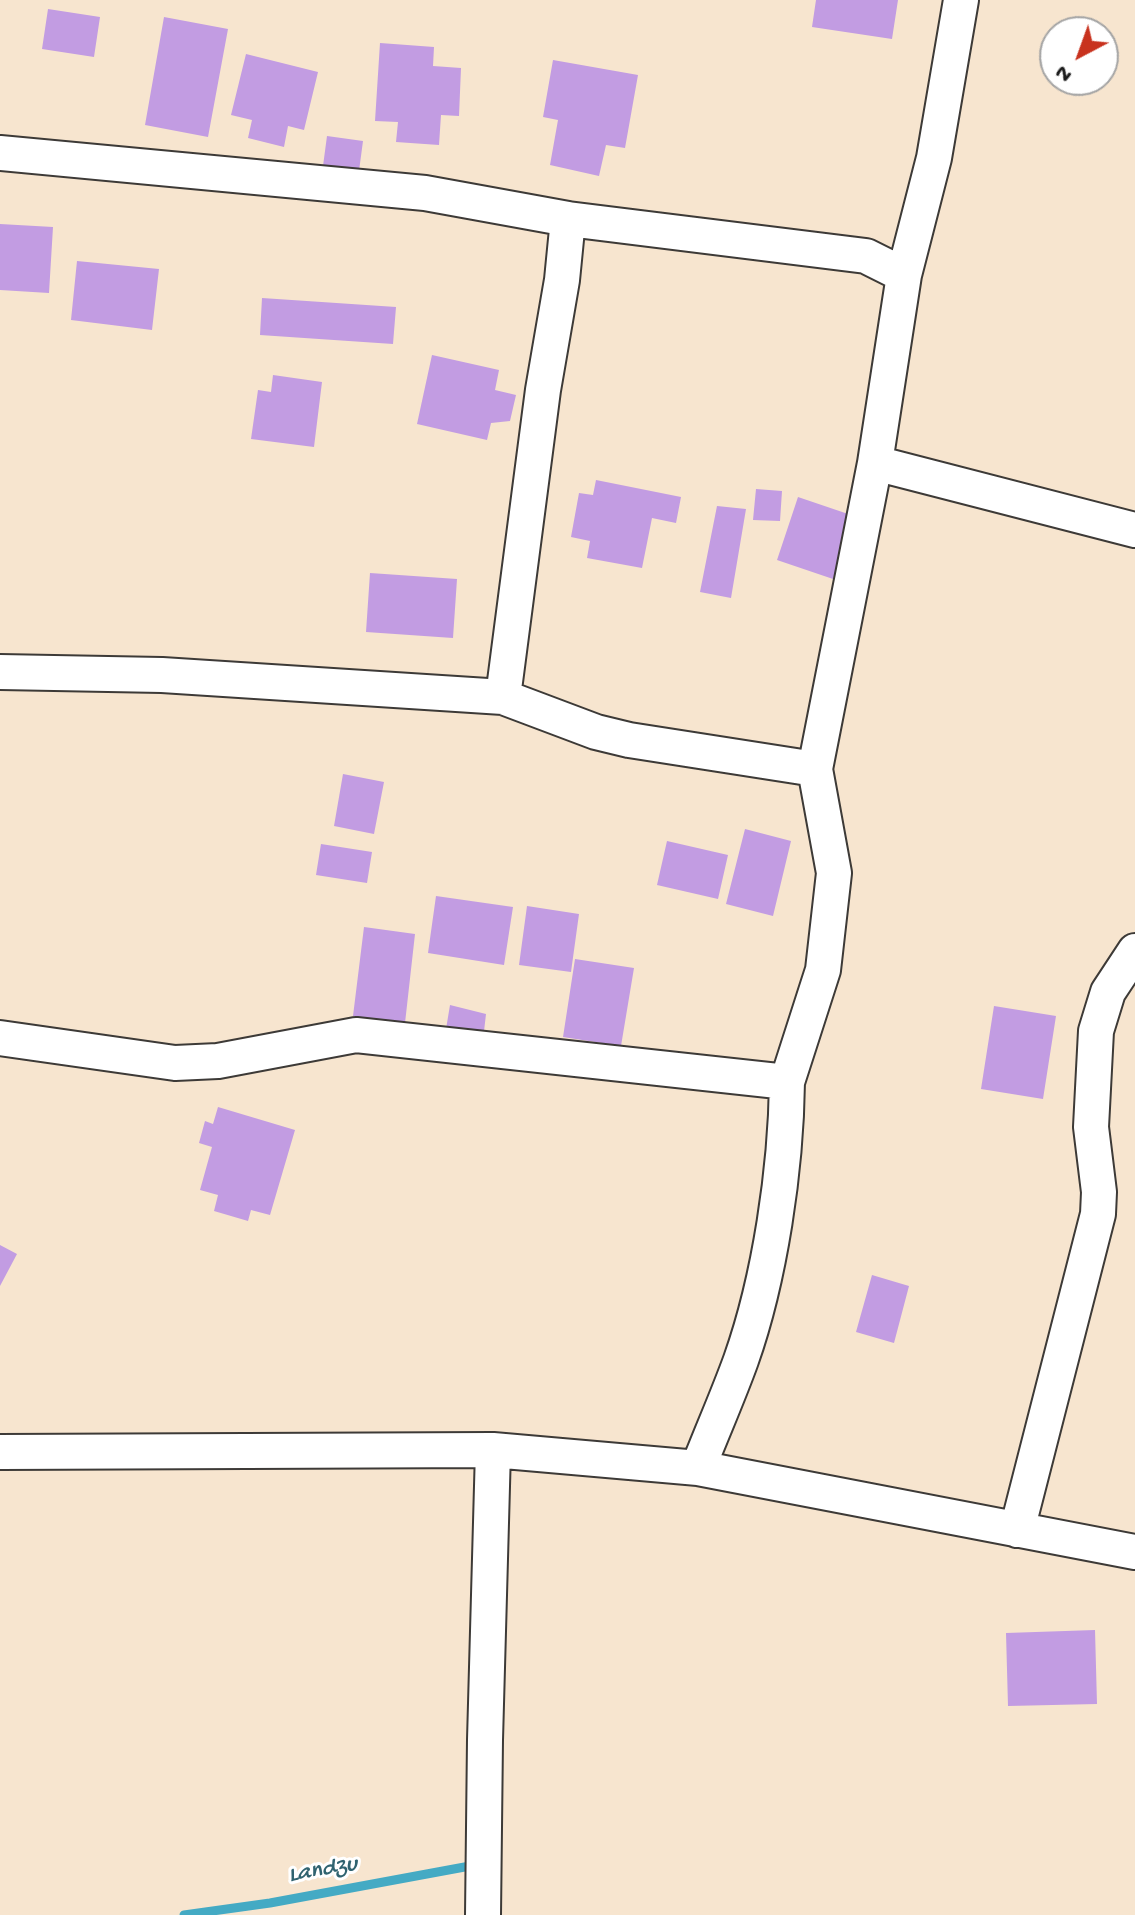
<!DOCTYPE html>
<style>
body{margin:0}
#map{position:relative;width:1135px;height:1915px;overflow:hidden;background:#f7e5cf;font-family:"Gochi Hand",sans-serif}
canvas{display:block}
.north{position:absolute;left:1039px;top:16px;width:80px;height:80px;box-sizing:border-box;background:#fff;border:2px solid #a4a4a4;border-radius:50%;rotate:221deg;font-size:22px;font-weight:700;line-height:32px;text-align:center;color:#1c1c1c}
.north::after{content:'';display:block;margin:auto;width:28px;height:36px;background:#c8321e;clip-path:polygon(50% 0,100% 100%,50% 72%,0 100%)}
</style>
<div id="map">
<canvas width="1135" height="1915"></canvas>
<div class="north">N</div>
</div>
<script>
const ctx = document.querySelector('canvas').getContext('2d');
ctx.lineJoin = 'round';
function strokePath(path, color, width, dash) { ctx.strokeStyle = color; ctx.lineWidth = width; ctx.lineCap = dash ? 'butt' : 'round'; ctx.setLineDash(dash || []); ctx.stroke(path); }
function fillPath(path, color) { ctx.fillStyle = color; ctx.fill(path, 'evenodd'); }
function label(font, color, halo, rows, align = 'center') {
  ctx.font = font + ' "Gochi Hand",sans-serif'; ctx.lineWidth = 6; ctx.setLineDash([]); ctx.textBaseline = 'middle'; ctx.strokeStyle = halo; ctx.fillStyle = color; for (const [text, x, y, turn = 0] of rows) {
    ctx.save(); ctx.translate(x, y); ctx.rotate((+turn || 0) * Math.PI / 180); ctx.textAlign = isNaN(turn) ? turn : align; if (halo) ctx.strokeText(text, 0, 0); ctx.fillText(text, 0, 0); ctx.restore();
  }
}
strokePath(new Path2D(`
 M184,1915L270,1903L470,1866`), '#44aac4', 9);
fillPath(new Path2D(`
 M816,0H898L892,39L812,27Z
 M48,9L100,17L94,57L42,49Z
 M164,17L228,29L208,137L145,125Z
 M380,43L434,47L433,66L461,68L459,116L441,115L439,145L396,142L398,122L375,121Z
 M246,54L318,72L304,130L288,126L284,147L248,138L252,120L231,115Z
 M553,60L638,75L625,148L606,145L599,176L550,165L558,120L543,117Z
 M327,136L363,141L359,171L323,166Z
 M0,224L53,227L49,293L0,290Z
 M77,261L159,269L152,330L71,320Z
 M262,298L396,307L393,344L260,335Z
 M432,355L499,370L495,390L516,395L510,421L491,423L487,440L417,424Z
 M273,375L322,382L314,447L251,439L258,390L271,392Z
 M596,480L681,497L676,523L652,518L642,568L587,558L590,541L571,537L579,493L593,495Z
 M756,489L782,491L780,521L753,520Z
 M798,497L854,516L833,579L777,560Z
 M717,506L746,509L731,598L700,592Z
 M370,573L457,579L453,638L366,632Z
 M343,774L384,782L374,834L334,826Z
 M745,829L791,841L773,916L726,904Z
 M667,841L728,855L718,899L657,885Z
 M321,844L372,852L367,883L316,875Z
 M436,896L513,907L504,965L428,953Z
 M527,906L579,914L571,972L519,965Z
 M364,927L415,934L405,1023L353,1016Z
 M575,959L634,968L621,1046L563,1037Z
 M450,1005L486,1014L483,1040L446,1029Z
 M994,1006L1056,1016L1043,1099L981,1089Z
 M218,1107L295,1130L270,1215L251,1210L248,1221L214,1211L218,1195L200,1190L212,1147L199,1143L205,1121L213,1124Z
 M0,1245L17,1254L0,1286Z
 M872,1275L909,1286L894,1343L856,1332Z
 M1095,1630L1097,1704L1008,1706L1006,1633Z`), '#c29ce2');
const minor = new Path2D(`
 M0,153L425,193L568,219L562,280L543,390L503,697L162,675L0,672
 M568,219L866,256L904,275
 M875,463L1135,530
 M503,697L596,732L629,740L815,769
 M0,1038L175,1063L218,1061L356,1035L787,1082C786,1169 770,1278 741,1360C728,1396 712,1432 698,1468
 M787,1082L823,970L834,873L815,769L875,463L904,275L934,158L961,0
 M0,1452L493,1450L698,1468L1135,1552
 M1017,1530L1098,1214L1099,1192L1091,1127L1096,1031L1108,992L1135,951
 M483,1915L485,1740L493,1450`);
strokePath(minor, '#3d3a37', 38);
strokePath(minor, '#fff', 34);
label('italic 24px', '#306370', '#fff', [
 ["Landzu",323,1871,-10]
]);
</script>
